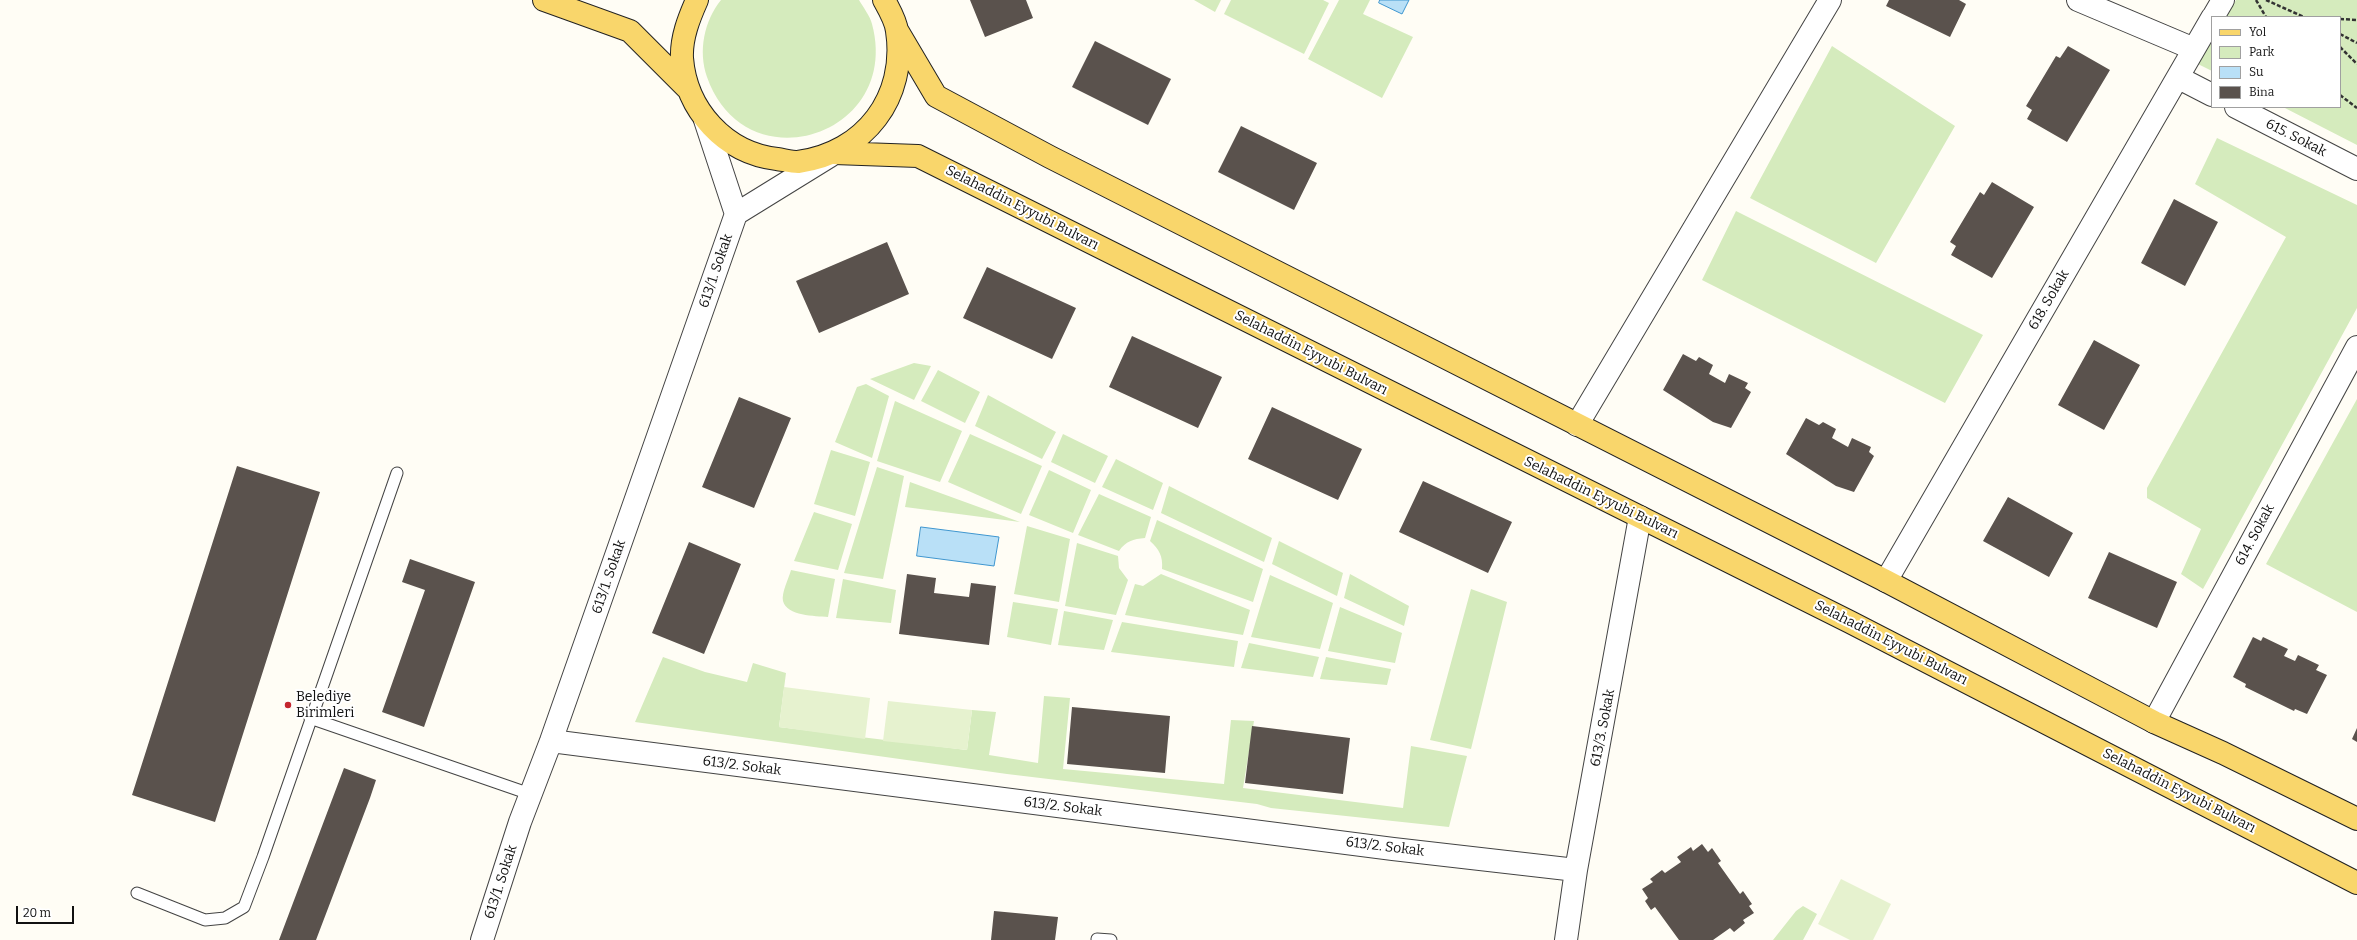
<!DOCTYPE html>
<meta charset="utf-8">
<style>
body{margin:0}
#map{position:relative;width:2357px;height:940px;overflow:hidden;background:#fffdf5;font-family:Bitter,serif}
canvas{display:block}
.legend{position:absolute;left:2211px;top:16px;width:130px;height:92px;box-sizing:border-box;background:#fff;border:1px solid #a0a0a0;margin:0;padding:5px 7px;list-style:none;font-size:12px;color:#111}
.legend li{display:flex;align-items:center;gap:8px;height:20px}
.legend b{width:20px;border:1px solid #a0a0a0}
.scale{position:absolute;left:16px;top:906px;width:58px;height:18px;box-sizing:border-box;border:2px solid #111;border-top:0;padding-left:5px;font-size:12px;line-height:14px;white-space:nowrap;color:#111;-webkit-text-stroke:3px #fff;paint-order:stroke}
</style>
<div id="map">
<canvas width="2357" height="940"></canvas>
<ul class="legend">
<li><b style="height:5px;background:#f9d66b"></b>Yol</li>
<li><b style="height:11px;background:#d5ebbd"></b>Park</li>
<li><b style="height:11px;background:#b9e0f7"></b>Su</li>
<li><b style="height:11px;background:#5a524d"></b>Bina</li>
</ul>
<div class="scale">20 m</div>
</div>
<script>
const ctx = document.querySelector('canvas').getContext('2d');
ctx.lineJoin = 'round';
function fillPath(path, color) { ctx.fillStyle = color; ctx.fill(path, 'evenodd'); }
function strokePath(path, color, width, dash) { ctx.strokeStyle = color; ctx.lineWidth = width; ctx.lineCap = dash ? 'butt' : 'round'; ctx.setLineDash(dash || []); ctx.stroke(path); }
function label(font, color, halo, rows, align = 'center') {
  ctx.font = font + ' Bitter,serif'; ctx.lineWidth = 4; ctx.setLineDash([]); ctx.textBaseline = 'middle'; ctx.strokeStyle = halo; ctx.fillStyle = color; for (const [text, x, y, turn = 0] of rows) {
    ctx.save(); ctx.translate(x, y); ctx.rotate((+turn || 0) * Math.PI / 180); ctx.textAlign = isNaN(turn) ? turn : align; if (halo) ctx.strokeText(text, 0, 0); ctx.fillText(text, 0, 0); ctx.restore();
  }
}
fillPath(new Path2D(`
 M721,0H859C863,7 870,16 872,24C902,136 745,186 707,77C698,51 704,21 721,0Z
 M1194,0H1221L1215,12Z
 M1231,0H1323L1329,3L1304,54L1224,14Z
 M1339,0H1370L1363,14L1413,37L1382,98L1308,59Z
 M2236,0H2357V145L2283,107H2340V17H2226Z
 M2212,41V71L2198,64Z
 M1832,46L1955,126L1876,263L1750,198Z
 M2217,138L2357,205V308L2203,589L2181,574L2201,529L2147,498V488L2286,237L2195,184Z
 M1736,211L1983,335L1945,403L1702,280Z
 M914,363L931,366L914,400L870,379Z
 M938,370L980,392L965,423L921,401Z
 M866,384L889,396L872,458L835,442L857,387Z
 M988,395L1056,432L1042,459L975,426Z
 M2357,399V612L2266,564Z
 M895,401L962,431L940,482L877,461Z
 M970,434L1042,466L1021,514L948,482Z
 M1063,434L1108,456L1095,483L1051,462Z
 M831,450L870,462L855,516L814,504Z
 M1116,459L1163,483L1153,510L1102,487Z
 M877,467L904,476L883,579L844,573Z
 M1049,470L1091,490L1073,533L1029,515Z
 M910,482L1020,522L905,507Z
 M1169,486L1272,538L1264,562L1161,513Z
 M1099,494L1151,517L1145,538C1133,539 1126,541 1119,551L1078,535Z
 M814,512L852,524L838,570L794,561Z
 M1157,520L1263,569L1253,602L1162,569C1163,556 1159,549 1150,541Z
 M1027,526L1070,539L1059,602L1014,594Z
 M1279,541L1343,573L1337,596L1272,564Z
 M1077,543L1118,556L1119,568L1128,580L1116,615L1065,606Z
 M791,570L835,579L828,617C815,616 787,616 783,601C781,593 789,578 791,570Z
 M1161,574L1250,610L1243,635L1125,615L1135,584L1143,586Z
 M1350,574L1409,606L1404,626L1344,598Z
 M1270,575L1333,603L1320,649L1251,637Z
 M843,579L896,590L891,623L836,618Z
 M1471,589L1507,602L1471,749L1430,740Z
 M1013,602L1058,609L1051,645L1007,637Z
 M1340,607L1402,633L1395,663L1328,651Z
 M1064,611L1113,620L1104,650L1058,645Z
 M1122,622L1238,641L1234,667L1111,652Z
 M1249,643L1319,657L1313,677L1241,668Z
 M663,657L705,672L747,682L753,663L786,673L779,727L967,750L972,710L996,712L989,755L1038,763L1044,696L1070,698L1063,769L1224,784L1231,720L1254,721L1243,788L1403,808L1411,746L1467,756L1449,827L1271,808L1257,804L1007,774L635,722Z
 M1326,657L1391,669L1387,685L1320,679Z
 M1803,906L1817,914L1803,940H1773L1796,911Z`), '#d5ebbd');
fillPath(new Path2D(`
 M784,687L870,698L865,739L779,727Z
 M888,701L972,710L967,750L883,741Z
 M1841,879L1891,904L1873,940H1850L1818,924Z`), '#e6f2cf');
const water = new Path2D(`
 M1380,0H1409L1402,14L1379,3Z
 M921,527L999,537L994,566L917,556Z`);
fillPath(water, '#b9e0f7');
strokePath(water, '#3f96cf', 1);
fillPath(new Path2D(`
 M970,0H1026L1033,18L985,37Z
 M1889,0H1959L1966,4L1950,37L1886,6Z
 M1095,41L1171,79L1148,125L1072,87Z
 M2068,46L2110,70L2067,142L2027,119L2032,110L2026,106L2056,56L2060,58Z
 M1241,126L1317,163L1294,210L1218,172Z
 M1992,182L2034,207L1992,278L1951,255L1956,246L1950,242L1980,192L1984,195Z
 M2174,199L2218,222L2185,286L2141,263Z
 M887,242L909,294L819,333L796,281Z
 M987,267L1076,308L1052,359L963,318Z
 M1132,336L1222,377L1198,428L1109,387Z
 M2094,340L2140,365L2104,430L2058,405Z
 M1683,354L1696,361L1699,357L1713,365L1709,374L1725,383L1729,374L1748,383L1745,388L1751,392L1731,428L1713,422L1663,390Z
 M739,397L791,418L754,508L702,487Z
 M1272,407L1362,449L1338,500L1248,459Z
 M1806,418L1819,425L1823,422L1836,429L1832,438L1848,447L1852,438L1871,447L1869,452L1874,456L1854,492L1836,486L1786,454Z
 M237,466L320,492L215,822L132,795Z
 M1423,481L1512,522L1488,573L1399,532Z
 M2008,497L2073,533L2049,577L1983,541Z
 M689,542L741,564L704,654L652,633Z
 M2109,552L2177,582L2157,628L2088,598Z
 M410,559L475,582L424,727L382,712L425,590L402,582Z
 M907,574L936,578L934,593L969,597L971,583L996,586L989,645L899,634Z
 M2253,637L2261,641L2263,637L2288,649L2284,656L2295,661L2298,655L2319,665L2316,670L2327,675L2307,714L2295,709L2294,711L2245,687L2246,684L2233,677Z
 M1072,707L1170,716L1165,773L1067,764Z
 M1252,726L1350,738L1343,794L1245,783Z
 M2357,728V742L2352,739Z
 M344,768L376,780L370,798L316,940H279Z
 M1702,844L1708,852L1712,848L1721,861L1718,863L1740,894L1743,891L1752,904L1749,906L1754,913L1743,920L1745,923L1734,932L1730,928L1713,940H1679L1655,907L1651,910L1645,901L1648,898L1642,889L1653,882L1650,879L1662,870L1665,873L1681,862L1677,857L1691,847L1693,851Z
 M994,911L1058,917L1055,940H991Z`), '#5a524d');
const service = new Path2D(`
 M310,718L530,794
 M137,893L205,920L225,918L244,907L263,857L397,473
 M1097,939L1111,940`);
const minor = new Path2D(`
 M2078,0L2194,49
 M2213,17L2223,0
 M2179,78L2212,95
 M2236,107L2357,169
 M705,120L736,214L830,156
 M1577,425L1830,0
 M1886,581L2212,18
 M2154,722L2357,347
 M551,741L1393,849L1576,870
 M482,940L520,822L551,741L736,214
 M1566,940L1576,870L1640,517`);
const primary = new Path2D(`
 M544,0L630,31L689,90
 M697,0C689,18 681,38 682,58C686,110 725,153 777,159C784,160 792,162 798,162C865,153 907,97 897,31C896,21 889,9 884,0
 M897,30L936,96L1050,157L1886,581L2154,722L2223,753L2357,819
 M834,153L918,156L1850,622L2357,883`);
strokePath(service, '#444', 13);
strokePath(minor, '#444', 24);
strokePath(primary, '#222', 24);
strokePath(new Path2D(`
 M2256,0L2266,17
 M2266,0L2304,17
 M2340,19L2357,20
 M2340,34L2357,43
 M2340,47L2357,64
 M2340,95L2357,108`), '#333', 2.5, [4, 2]);
strokePath(service, '#fff', 11);
strokePath(minor, '#fff', 22);
strokePath(primary, '#f9d66b', 22);
for (const [x, y, r, color] of [
 [288,705,4,"#c4262e"]
]) { const dot = new Path2D(); dot.arc(x, y, r, 0, 2 * Math.PI); ctx.fillStyle = color; ctx.fill(dot); strokePath(dot, '#fff', 1.5); }
label('14px', '#111', '#fff', [
 ["615. Sokak",2296,138,27],
 ["Selahaddin Eyyubi Bulvarı",1022,208,27],
 ["613/1. Sokak",716,271,-71],
 ["618. Sokak",2049,300,-60],
 ["Selahaddin Eyyubi Bulvarı",1311,353,27],
 ["Selahaddin Eyyubi Bulvarı",1601,498,26],
 ["614. Sokak",2255,535,-62],
 ["613/1. Sokak",609,577,-71],
 ["Selahaddin Eyyubi Bulvarı",1891,643,27],
 ["613/3. Sokak",1603,728,-79],
 ["613/2. Sokak",742,766,7],
 ["Selahaddin Eyyubi Bulvarı",2179,791,27],
 ["613/2. Sokak",1063,807,7],
 ["613/2. Sokak",1385,847,7],
 ["613/1. Sokak",501,882,-72]
]);
label('14px', '#111', '#fff', [
 ["Belediye",296,697],
 ["Birimleri",296,713]
], 'left');
</script>
